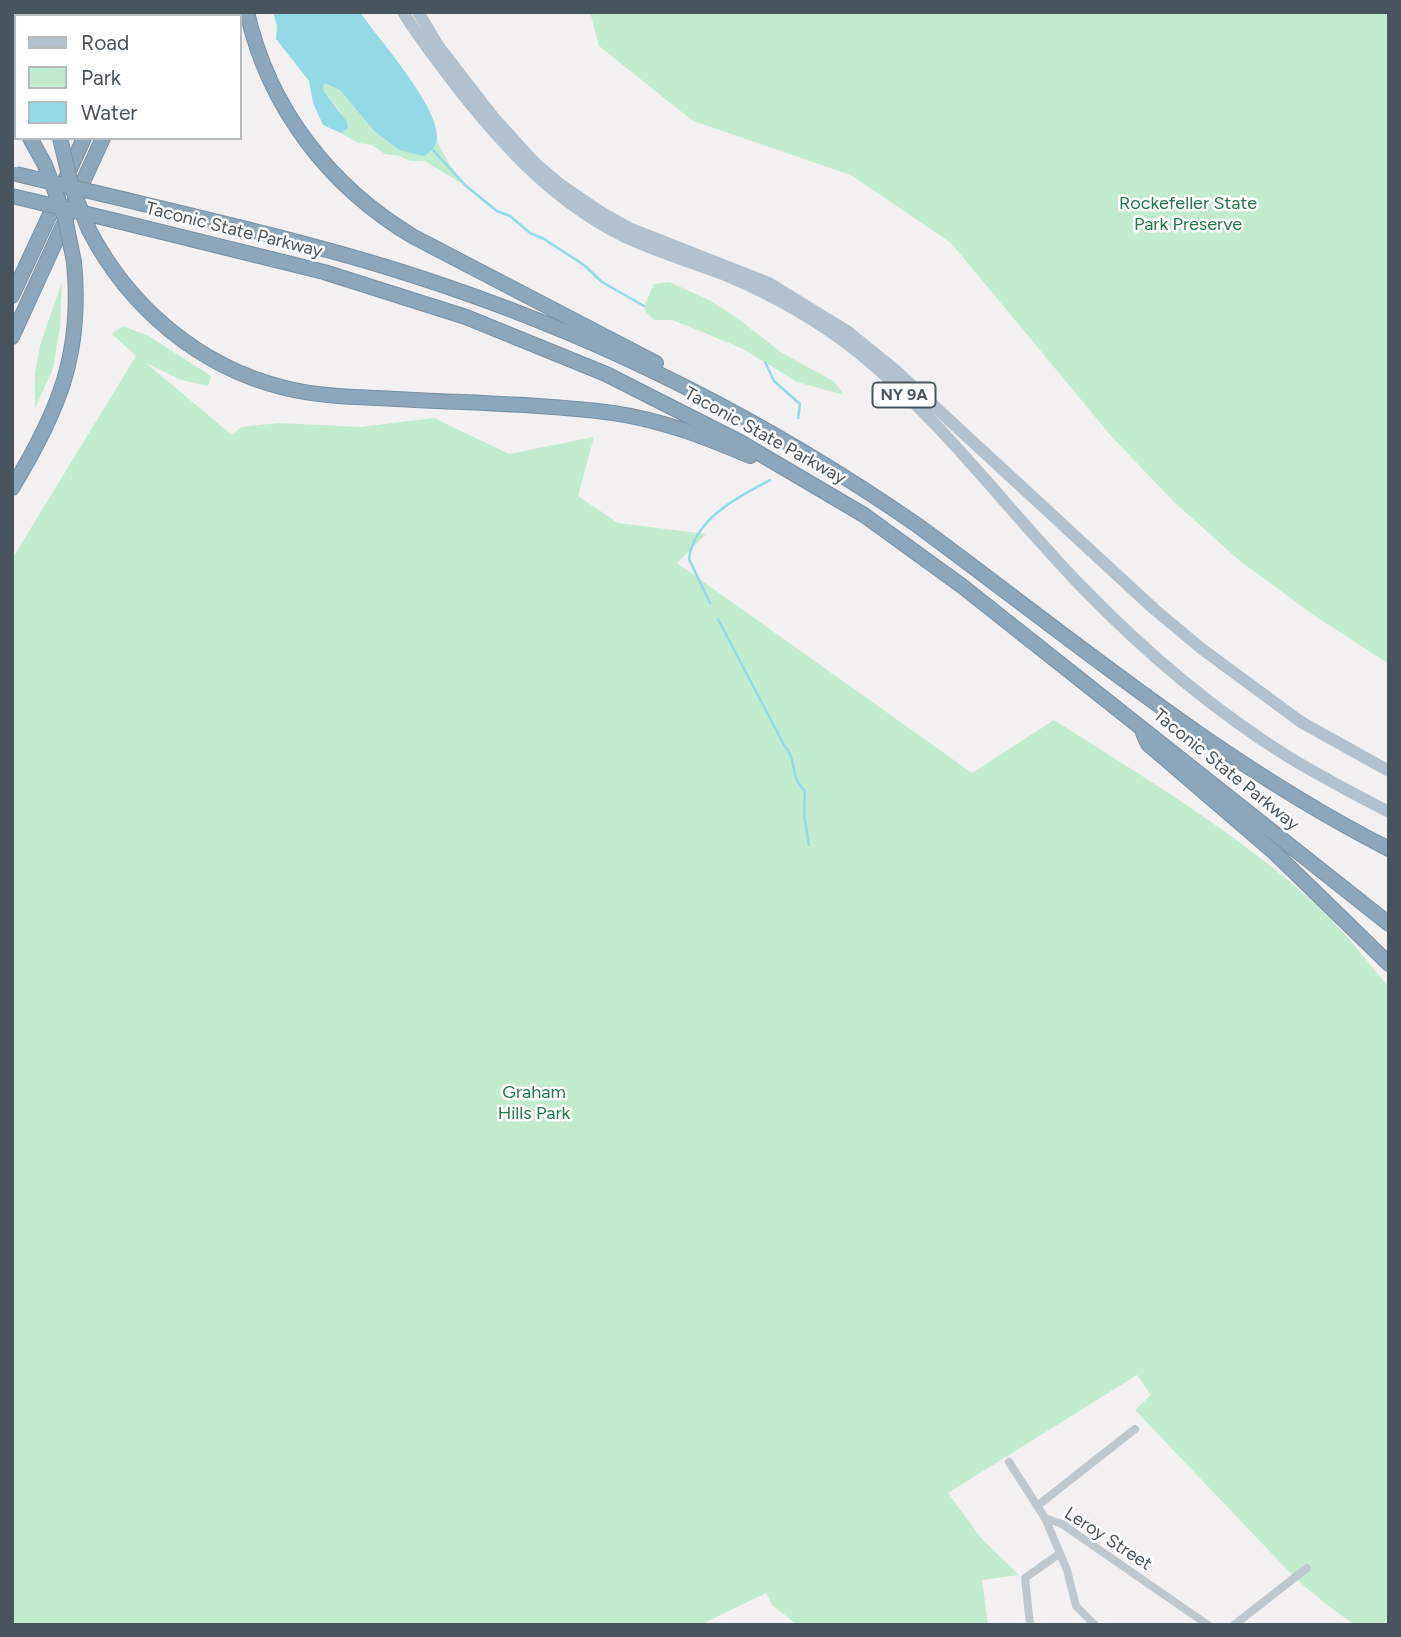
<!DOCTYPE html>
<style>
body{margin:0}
#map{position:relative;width:1401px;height:1637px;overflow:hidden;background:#f2f0f0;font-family:Figtree,sans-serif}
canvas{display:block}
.frame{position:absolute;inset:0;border:14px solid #49555c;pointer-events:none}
.legend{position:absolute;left:14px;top:14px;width:228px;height:126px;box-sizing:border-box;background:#fff;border:2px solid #b6bbbe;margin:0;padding:9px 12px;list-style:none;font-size:21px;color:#49555c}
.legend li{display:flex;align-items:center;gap:14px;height:35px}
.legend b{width:35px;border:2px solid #b6bbbe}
</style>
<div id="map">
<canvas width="1401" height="1637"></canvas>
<div class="frame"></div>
<ul class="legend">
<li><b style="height:9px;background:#b2c1cd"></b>Road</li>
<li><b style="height:19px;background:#c2ecd0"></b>Park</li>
<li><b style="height:19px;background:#93dae6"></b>Water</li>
</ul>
</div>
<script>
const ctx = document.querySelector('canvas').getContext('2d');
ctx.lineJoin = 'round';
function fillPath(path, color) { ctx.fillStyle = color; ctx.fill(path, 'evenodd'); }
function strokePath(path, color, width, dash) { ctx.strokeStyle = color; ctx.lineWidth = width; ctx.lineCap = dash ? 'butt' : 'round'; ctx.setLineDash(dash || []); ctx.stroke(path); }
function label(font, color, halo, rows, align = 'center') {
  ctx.font = font + ' Figtree,sans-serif'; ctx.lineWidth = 5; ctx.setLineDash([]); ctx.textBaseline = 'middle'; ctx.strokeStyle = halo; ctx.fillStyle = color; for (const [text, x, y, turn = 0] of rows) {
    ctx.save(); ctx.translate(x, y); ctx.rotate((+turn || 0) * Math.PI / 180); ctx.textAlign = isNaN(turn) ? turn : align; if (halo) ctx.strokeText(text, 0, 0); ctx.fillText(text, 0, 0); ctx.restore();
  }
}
fillPath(new Path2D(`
 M590,12H1389V664L1315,616L1240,561L1174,502L1112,437L951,243L851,175L693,121L599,46Z
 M324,83L340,90L374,131L399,150H433L437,141L449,164L466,186L425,161H410L400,156L385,154L372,145L358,143L341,133L347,128L340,111L323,90Z
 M62,282L60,328L53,369L35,408V372L41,342Z
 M669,282L709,300L736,317L782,353L835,382L844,395L797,382L743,349L688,326L672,320H654L646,312L644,306L654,284Z
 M123,326L149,336L211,376L208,386L181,380L146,363L232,435L241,427L278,423L361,427L434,418L509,454L594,437L578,496L618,523L706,534L677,563L972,773L1054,720C1145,778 1239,834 1319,907C1344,932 1367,960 1389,988V1625H1355L1331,1608L1296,1579L1135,1410L1151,1395L1137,1375L948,1493L981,1538L1019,1575L982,1580L988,1625H797L772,1605L766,1593L700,1625H12V559L136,356L112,334Z`), '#c2ecd0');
fillPath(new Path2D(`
 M273,12H360C379,40 440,107 437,139C436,148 431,151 424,156L399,150L374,131L340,90L324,83L323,90L347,122L348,128L341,133L323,125L313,103L309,81L276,39L277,26Z`), '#93dae6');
strokePath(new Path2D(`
 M433,150L466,186L497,211L510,216L530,233L544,239L584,265L602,282L644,306
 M765,362L774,381L800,404L798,418
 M710,603L689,559C694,519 739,496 770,480
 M718,619L784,745C799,762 788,775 805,791L804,815L809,845`), '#93dae6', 2.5);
const highway = new Path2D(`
 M247,12C269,109 330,187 414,237L656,363
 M68,16L69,12
 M140,16L141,12
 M159,16L161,12
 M12,114L16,118
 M30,138L45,165
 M66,178L84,138
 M127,200C234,226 341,250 445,286C613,343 771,424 917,525C1071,638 1218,762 1389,849
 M117,221L324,272L466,317L606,374L740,442L864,515L962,586L1389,924
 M89,230C129,307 199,367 285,388C321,397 359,397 396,399C468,403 542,404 613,413C662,420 705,437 750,456
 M12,296L58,197
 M12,337L103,138
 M12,488C59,411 83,353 74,262
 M1143,733L1148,744L1275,853L1389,964`);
strokePath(highway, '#7791a7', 16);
strokePath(new Path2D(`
 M1009,1462L1045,1518L1067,1570L1076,1606L1095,1625
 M1037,1506L1135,1429
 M1045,1518L1062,1524L1208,1625
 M1030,1625L1025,1578L1059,1554
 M1234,1625L1307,1568`), '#bfc8ce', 8);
strokePath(new Path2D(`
 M403,12C420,40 440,65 460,91C507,150 555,202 623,236C656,252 691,262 725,275C773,295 819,321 859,353C943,421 1008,511 1082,587C1144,651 1212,709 1287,756C1320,776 1354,794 1389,812
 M418,12L439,47L494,118L535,163L561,185L599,211L629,228L769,283L847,331L895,370L1154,609L1202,649L1301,722L1389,771`), '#b2c1cd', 12);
strokePath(highway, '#8ca6bb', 14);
const highwayBridge = new Path2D(`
 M60,138L72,188L89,230
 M45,165L65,218L74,262
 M16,174L127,200
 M12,196L117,221`);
strokePath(highwayBridge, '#7791a7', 16, []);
strokePath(highwayBridge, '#8ca6bb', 14);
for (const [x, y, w] of [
 [904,395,63]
]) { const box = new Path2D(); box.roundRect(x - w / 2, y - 12.5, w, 25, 5); ctx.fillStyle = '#fff'; ctx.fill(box); strokePath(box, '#49555c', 2); }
label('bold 16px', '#49555c', null, [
 ["NY 9A",904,395]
]);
label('18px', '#1e7946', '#fff', [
 ["Rockefeller State",1188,204],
 ["Park Preserve",1188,225],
 ["Graham",534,1093],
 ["Hills Park",534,1114]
]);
label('18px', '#49555c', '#fff', [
 ["Taconic State Parkway",234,230,14],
 ["Taconic State Parkway",765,436,29],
 ["Taconic State Parkway",1226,770,39],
 ["Leroy Street",1108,1539,33]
]);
</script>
